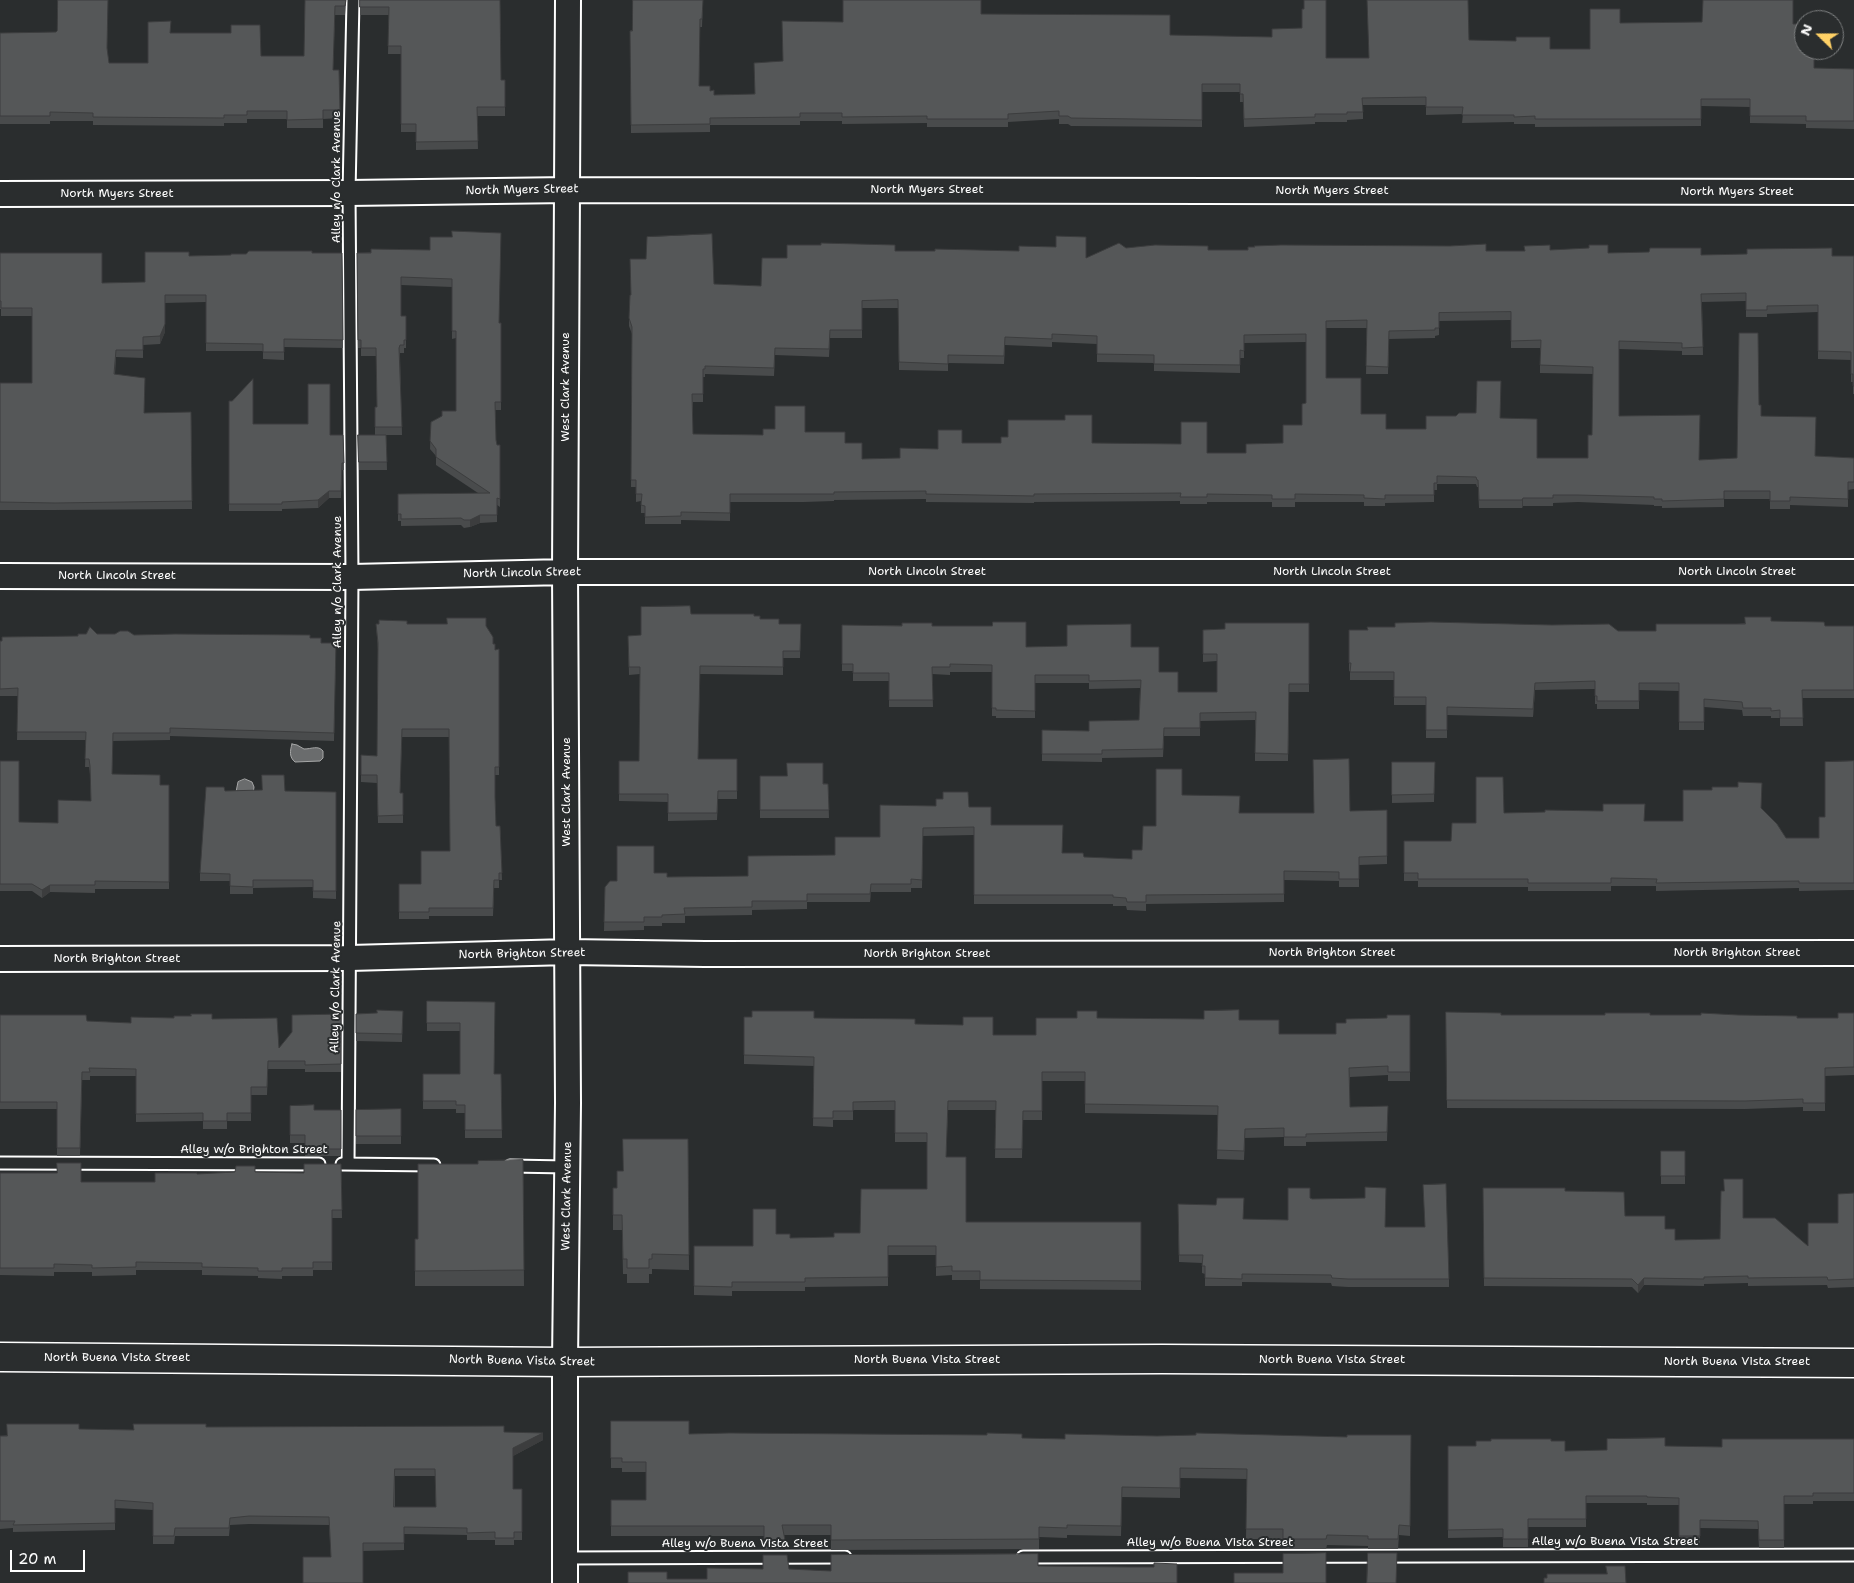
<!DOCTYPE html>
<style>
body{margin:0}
#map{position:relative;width:1854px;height:1583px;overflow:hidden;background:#2a2d2e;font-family:"Shantell Sans",sans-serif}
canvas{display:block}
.north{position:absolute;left:1794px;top:10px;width:50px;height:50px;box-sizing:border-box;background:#2a2d2e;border:1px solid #7f8182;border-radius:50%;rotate:292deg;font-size:14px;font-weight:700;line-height:20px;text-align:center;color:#fff}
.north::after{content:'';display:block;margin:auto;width:18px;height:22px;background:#ffd166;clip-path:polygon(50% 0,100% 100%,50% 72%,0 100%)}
.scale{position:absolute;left:10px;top:1550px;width:75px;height:22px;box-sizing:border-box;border:2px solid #fff;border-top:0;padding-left:6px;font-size:15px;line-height:18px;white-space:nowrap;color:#fff;-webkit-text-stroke:4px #2a2d2e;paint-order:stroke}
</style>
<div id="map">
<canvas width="1854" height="1583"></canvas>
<div class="north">N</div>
<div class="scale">20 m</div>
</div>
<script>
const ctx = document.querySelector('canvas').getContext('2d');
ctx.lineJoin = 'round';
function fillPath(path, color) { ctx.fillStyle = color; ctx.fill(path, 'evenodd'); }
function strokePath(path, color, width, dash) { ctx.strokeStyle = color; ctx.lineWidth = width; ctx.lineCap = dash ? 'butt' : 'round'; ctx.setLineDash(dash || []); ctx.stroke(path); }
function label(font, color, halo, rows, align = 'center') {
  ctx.font = font + ' "Shantell Sans",sans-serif'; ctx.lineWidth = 4; ctx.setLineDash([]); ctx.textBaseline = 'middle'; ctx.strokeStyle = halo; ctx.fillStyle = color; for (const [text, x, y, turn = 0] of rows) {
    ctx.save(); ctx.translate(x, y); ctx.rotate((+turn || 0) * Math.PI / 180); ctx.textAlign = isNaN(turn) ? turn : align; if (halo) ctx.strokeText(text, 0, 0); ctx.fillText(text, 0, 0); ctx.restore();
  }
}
const water = new Path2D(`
 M292,744L297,745L304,749C312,749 318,745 323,751V758L320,761L295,762C289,757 290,751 292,744Z
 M245,779L252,782L254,787L252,802L236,792L238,782Z`);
fillPath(water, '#6a6c6d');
strokePath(water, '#a6a7a7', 1);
const lane = new Path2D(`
 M0,1163L319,1164
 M342,1164L434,1165
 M348,1164L352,577L349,193L353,0
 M510,1166L568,1167
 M1023,1557L1854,1555
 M565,1558L845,1557`);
const street = new Path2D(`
 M0,194L349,193L568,190L1854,192
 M0,576L352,577L565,572H1854
 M0,959L350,958L568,952L705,954L1854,953
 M565,1583V1362L568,1103L565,572L568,0`);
const secondary = new Path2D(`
 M0,1357L565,1362L1162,1359L1854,1363`);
strokePath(lane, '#fff', 15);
strokePath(street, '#fff', 28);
strokePath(secondary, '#fff', 31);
strokePath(lane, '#2a2d2e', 11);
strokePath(street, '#2a2d2e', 24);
strokePath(secondary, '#2a2d2e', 28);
fillPath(new Path2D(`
 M305,0H346L345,15H335L333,70H339L340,118L323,119V128H287V119H247V123H224V126L93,125V121H50V124H0V33L107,50L109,63H148L170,33L261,56H304Z
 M360,0H500L501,80H505V116H477L478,149L416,150V132H401V54H388L389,15H360Z
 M703,0L702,27H700L699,86L710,91L714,95L754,94L783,61L843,22L981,14L1170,35L1326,58H1369L1469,40L1550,49H1590L1620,23L1793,24L1814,68L1854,69V129L1806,128V124L1750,123V107L1701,106V126L1535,127V124H1514V122L1462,123L1463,114L1426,115V105H1363V119L1347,120V122H1315V124L1244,127L1243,102H1240V92H1202V127L1071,126L1068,124H1059V119L1008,122V127H927V123L842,124V121H800V125H710V132L631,133L630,31Z
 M1126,248L1208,250L1524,251L1550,250L1608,253L1701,255L1854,256V394H1853V382H1851V360L1818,359V312L1767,314V317H1746V301L1702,302L1703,355H1682V351L1619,349V416L1699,460L1737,458L1759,405L1761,416L1816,456L1854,458V489L1848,490V507L1790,505V509H1770V499H1724V507L1662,508V506H1654V505L1578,502L1553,503V506H1523L1522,508H1479L1478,487H1477L1476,484H1437V490H1434V502L1385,503V506H1364V502H1295V507H1272V502H1207V504H1180V501L1034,502V503L926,502V499L834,500V501L804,502H730V521L681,520V524H645V513H641V501L636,502V487H631L632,334L629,326V318L631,295L714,284L761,286L787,258L895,251L1086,258ZM862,308H898L899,370L948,371V363L1004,364L1005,345L1052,347V342L1097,344V362L1154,363V371L1240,373V358H1244V343L1306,342V403L1302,425L1283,443L1246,453H1207L1092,443H962L900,458L862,459L845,443L805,432L763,435L693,434V402H703V377H705V374L774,376L775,355L829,357L830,338H862ZM1511,320V348H1540V373L1593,374L1592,435L1588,458H1537L1501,418L1426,429H1386L1361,414L1326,378V328H1367L1366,374H1388L1389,339L1435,338V336L1439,335V321Z
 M430,250L499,323H501V410H495L496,440L497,445H500V507L497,505V522L480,523L470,527L464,528L461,525L401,526V521H398V494L478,493L436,465V456L430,449L431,422L456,411V338L452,339V287L401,285V316L406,340V348H404V353H400V355L402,435H375V407H377L376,356H361V348H358L357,253Z
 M0,253L102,283L145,282L189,256L231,255L246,254L342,253L343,348L284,347V360L263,359V351H206V302L165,303V332L160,344L143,345V358L116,357L115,374L144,413L191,412L192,509L55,510H0V383H32V316H1V309H0Z
 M229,401L253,424L330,435H343L344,470H342L341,498H329L318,508L282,509V511H229Z
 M358,435H386L387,470H359Z
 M691,614L754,616L760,619L779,624H801L800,658H783V675L700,674L698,759H737V799H718L717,820L668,821V802L619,801V761H639L640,674L629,675L628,636L641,635Z
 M1771,621L1825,626H1854V698H1802L1803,726H1780V718H1771V716H1743L1742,710L1704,707V730H1679V691L1639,690V709H1597V704H1595V689L1535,690L1533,717L1447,715V738H1426V705H1394V680H1350V671H1349V630L1656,631Z
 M1309,623V692H1289L1288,761H1255V720L1200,721V736H1164L1163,757L1102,758V762L1042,761V730L1089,731L1139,720L1140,688L1089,689V683H1035V718H996V716H992V672H950V675L932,674L933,707H889V681H853V671H842V625L932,626L1026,647H1131L1159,672L1178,692H1217V661L1203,662V630L1225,629Z
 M376,624L486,626L495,650L499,649V775H495V799L496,826H500L502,880H499V888H494L493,916H429V919H399V884H421L450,851L449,737H402L400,793H403V823H378L377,783L361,782V755L377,756L378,650Z
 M97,634L134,635L310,638L321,643H336L334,741L170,736V740L113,741L112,774L160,785H169V889H95V893L50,892L42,898L32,891H0V761L19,822L58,823L91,801L90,774L89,767H85L86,740H17L18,696H0V641L78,636Z
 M1854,761V890L1799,891V888L1656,891V886H1611V891H1528V887H1418V881H1404V841H1451L1476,823L1504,813L1644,821H1683L1761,808L1786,838H1819L1825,817Z
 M1392,762H1435L1434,802L1392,803Z
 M760,776L828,784L829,818H760Z
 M225,791L336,792V899L313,898V887L253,888V894H230V881H200V873Z
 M1182,795L1239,813H1314L1387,810V864L1359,865V887H1339V881L1284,880V902L1146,904V911L1127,910L1126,906H1113V904H974V835L923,836L922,888H911V892H871L870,902H807V909L752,910V915L685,916V923H662V926H644V930L604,931L605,887L617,881L654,873L667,877L748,876L835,855L880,837L969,807L991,825L1062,853L1084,857L1132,859L1142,850L1156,826Z
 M427,1001L495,1002L494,1074H501L502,1138H465V1113H456V1109H423V1074H460V1031H427Z
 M403,1011L402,1042L356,1041V1014L377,1013Z
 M1446,1012L1501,1015H1738L1797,1018H1838L1854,1013V1075L1825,1076V1111H1803V1107L1745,1109L1447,1108Z
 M341,1014V1072H305V1069H268L267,1095H251V1121H227V1129H203V1121L136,1122V1076H90V1080H82L80,1156H57V1109H0V1015L87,1021L131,1023L212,1019L279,1048Z
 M1410,1015V1081H1388V1075L1350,1077V1107L1388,1106L1387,1141L1306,1142V1146H1284V1137L1245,1138L1244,1160L1217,1159L1218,1115L1085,1113V1081H1042V1120H1023L1022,1158H995L996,1110H948L946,1157L966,1222H1141V1290L980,1289V1280H952V1275L936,1276V1255H888V1286L805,1287V1291H732V1296L694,1295V1246H753L776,1234L790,1238L834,1237L860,1233L927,1189V1142H895V1110H853V1120H833V1127L813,1126L814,1066L744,1064V1017L814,1018L915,1024L993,1035H1036L1097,1018L1239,1020L1279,1034H1336L1346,1023Z
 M290,1106L314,1110H341V1156H305V1143H290Z
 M401,1109V1144H356V1110Z
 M688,1139L689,1270L652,1269V1274H649V1283H627V1274H623L622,1230H613V1188H617L623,1171Z
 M1661,1151H1685V1184H1661Z
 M523,1160L524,1286H415V1239H418L478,1164Z
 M341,1164L342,1218H332V1270H313V1276H282V1279L258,1278V1276L202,1275V1270H136V1275L92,1276V1272H54V1276L0,1275V1173L81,1182H155L197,1174L255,1172L304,1173Z
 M1483,1188L1565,1191L1625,1216L1665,1229L1675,1240L1720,1239L1743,1218L1808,1246L1838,1223L1854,1193V1287L1828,1288L1827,1285L1748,1286V1283L1704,1284V1286L1644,1285L1638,1293L1632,1287L1484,1286Z
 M1310,1198L1386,1227L1449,1279V1287H1348L1332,1286L1331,1283L1242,1282V1286H1205V1274L1202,1273V1263L1179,1262L1178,1204L1243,1219L1288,1220Z
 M611,1421L689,1434L1022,1438L1065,1439L1157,1436L1347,1437L1411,1435L1410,1536L1399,1535L1398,1549H1368V1546L1327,1545L1326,1549H1283V1539H1246L1247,1479L1180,1478V1498L1122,1497L1121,1536L1067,1535V1538L1039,1537V1549L831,1550V1535H784L785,1550H764V1536H611V1500H646V1472H622V1468H611Z
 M206,1427L504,1432L543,1440L513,1456V1489H522V1540H514V1545H495V1540H467V1535L404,1534V1550L363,1551L331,1557L329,1525L249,1524L230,1525L229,1536H175L174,1544H153V1510L115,1508V1530L13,1532V1528L0,1529V1436L79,1429L133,1430ZM395,1476H435L436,1507H395Z
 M1854,1439V1519V1501H1813V1504H1784V1548H1759L1758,1529L1700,1528V1543H1679V1505H1647V1503H1586V1527H1528V1547H1503V1537L1448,1538V1446H1476L1551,1441L1565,1451L1607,1450L1665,1446L1722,1447Z`), '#494b4c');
fillPath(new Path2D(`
 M165,324V332L160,344V336Z
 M329,491V498L318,508V500Z
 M1523,498V506L1522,508V500Z
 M480,515V523L470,527V520Z
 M1535,683V690L1533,717V709Z
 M871,884V892L870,902V894Z
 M50,885V892L42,898V890Z
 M1644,1278V1285L1638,1293V1285Z
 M543,1433V1440L513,1456V1448Z`), '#3c3d3e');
const building = new Path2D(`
 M58,0H108L107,48L109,63H148V22L171,21L170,33H231V25H260L261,56H304L305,0H346L345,6H335L333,70H339L340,110H323V119L287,120V111H247V115H224V118L93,117V113L50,112V116H0V33L56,32L57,31Z
 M360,0H500L501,80H505V107H477L478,141L416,142V124H401V46H388L389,7H360Z
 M633,0H703L702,19H700L699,86H710V91L714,90V95L755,94L754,63L783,61L782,21L843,22V0H981V14L1170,15V35L1272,37V29L1302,28V9H1304V0H1326V58H1369L1367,0H1468L1469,40L1516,41V37H1550V49H1590V9H1620V23L1702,22L1703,0H1793V24H1804V50H1814V68L1854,69V121H1806V116H1750V99H1701V119H1535V116L1514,117V115H1462L1463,107H1426V97L1362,98L1363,112H1347V114H1315V117L1244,119L1243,94H1240V84H1202V120L1071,118L1068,116H1059V111L1008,114V119H927V116L842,117V113H800V117L710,118V124L631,125L630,31H632Z
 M452,231L501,233L499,323H501V402H495L496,440L497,445H500V499L497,498V515H480L470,520H464L461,518L401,519V514H398V494L490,493L436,457V449L430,441L431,422L442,416V411H456V331H452V279L401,277V316H406V340H404V345H400L399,348L402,427H375V407H377L376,348H361V340H358L357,253H371V249L430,250V237H452Z
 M712,234L714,284L761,286L762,258H787V245H821V243L895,245V251H935V249L1019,251V246L1056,247V236L1086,237V258L1119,243L1126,248L1155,245L1208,246V250H1248V247H1255L1254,246L1281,245L1450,246L1486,244V251H1525L1524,246L1550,245V250L1589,248V245H1608V253L1649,252L1650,248H1701V255L1747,254V249H1751L1832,248V256H1854V386H1853V374H1851V352L1818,351V305L1767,306V310H1746V293L1701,294L1703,347L1682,348V343L1619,341V416L1700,415L1699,460L1737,458L1739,333H1758L1759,405H1761V416L1816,417L1815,456L1854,458V482H1848V499L1790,497V501H1770V491H1724V499L1662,501V499H1654V497L1578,495H1553V498H1523L1522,500H1479L1478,480H1477L1476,477L1437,476V483H1434V495H1385V499L1364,498V495L1295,494V499H1272V495L1207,494V497H1180L1181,493L1034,494V496L926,494V491L834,492V494H730V513L681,512V516L645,517V506L641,505L642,494H636V480H631L632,327L629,318L630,295H631L630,259H646L647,237ZM898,300L899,362L948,364V355L1004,356L1005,337L1052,339V334L1097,336V354L1154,355V364L1240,365V350L1244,351V335L1306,334V403L1302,404V425H1283V443L1246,444V453H1207V422H1181V444L1092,443V415H1065V420H1008V437H1001V443H962V430H938V449L900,448V458L862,459V443H845V432H805V406H775V429H763V435L693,434L692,394H703V369H705V366L774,368L775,348L829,349L830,330H862V301ZM1511,312V341L1541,340L1540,365L1593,367L1592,435H1588V458H1537V419L1500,418L1501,381H1477L1476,413H1459L1456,416H1426V429H1386V414H1361V378H1326V321L1367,320L1366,366L1388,367L1389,331L1435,330V328H1439V313Z
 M249,251H312V253H342L343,340L284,339V352H263V344L206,343V295H165V324L160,336L143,337V350H116L114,374L145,378L144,413L191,412L192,501L55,503L0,502V383H32V308H1V301H0V253H102V283L145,282V252H189V256L231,255V254H246Z
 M253,379V424H308V384H330V435H343L344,463H342L341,491H329L318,500L282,502V504H229V401H232Z
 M358,435H386L387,462H359Z
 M690,606L691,614H754V616H760V619H779V624H801L800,651H783V667L700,666L698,759H737V791H718L717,813H668V794H619V761H639L640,667H629L628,636L641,635V607Z
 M1745,617H1771V621L1824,622L1825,626H1854V690H1802L1803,718H1780V710L1771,711V708H1743L1742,702L1704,699V722H1679V683H1639V701H1597V696H1595V681L1535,683L1533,709L1447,707V730H1426V697H1394V672H1350L1351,663H1349V630H1368L1367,627H1395V623L1431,622L1552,625L1609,624L1618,631H1656V624H1745Z
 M447,618H486V626L493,637V644H495V650L499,649V767H495V797L496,826H500L502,873H499V880H494L493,908H429V912H399V884H421V851H450L449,729H402L400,793H403V815L378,816L377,775H361V755L377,756L378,643L376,624H379V620L407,621V624H447Z
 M993,622H1026V647L1067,646V625L1131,624V647H1159V672H1178V692H1217V654H1203V630L1225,629V623H1309V684H1289L1288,754L1255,753L1256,712L1200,713V728H1164L1163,749L1102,750V754H1042V730L1089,731V721L1139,720L1141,680L1089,681V675H1035V711L996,710V708H992V665L950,664V667H932L933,700H889V673H853V664H842V625L902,626V623H932V626H992Z
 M90,627L97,634H115L120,631H128L134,635L175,634L310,635V638H321V643H336L334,733L170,728V733H113L112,774L160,775V785H169V882L95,881V885H50L42,890L32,884H0V761H19V822L58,823V800L91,801L90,766L89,759H85L86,732H17L18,688L0,689V641H2V637L78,636V634H86Z
 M1349,759L1350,811L1387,810V856L1359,857V879H1339V872L1284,871V894L1146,895V902H1127L1126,898L1113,897V895H974V827L923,828L922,880L911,879V884H871L870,894H807V901H752V907L684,908L685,914L662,915V917H644V922H604L605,887L610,881H617V846H654V873H667V877L748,876V856L835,855V837H880V805L936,806V799H943V792H968L969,807H991V825H1063L1062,853H1083L1084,857L1132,859V850H1142L1143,826H1156V769H1182V795L1240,796L1239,813H1314L1313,760Z
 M1854,761V883H1799V881L1656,883L1657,879L1611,878V883H1528V879H1418V873H1404V841H1451L1452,823H1476V777H1503L1504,813L1545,812V810L1603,811V804H1645L1644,821H1683V790H1712V787H1738V782L1762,783L1761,808L1777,824L1786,838H1819V817H1825V762Z
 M1392,762H1435L1434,794L1392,795Z
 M787,763H823V784H828L829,810H760V776H787Z
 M262,775H284L285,791L336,792V891H313V880H253V887L230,886V874L200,873L206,787H224L225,791L262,790Z
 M427,1001L495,1002L494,1074H501L502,1130H465V1105H456V1101H423V1074H460V1023H427Z
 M377,1010L403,1011L402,1034L356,1033V1014L377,1013Z
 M1239,1010V1020H1279V1034H1336V1023H1346V1019L1387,1018V1015H1410V1072H1388V1066L1349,1068L1350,1107L1388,1106L1387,1132L1306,1134V1137H1284V1128L1245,1129L1244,1151L1217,1150L1218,1106L1085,1104V1072H1042V1111H1023L1022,1149H995L996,1101H948L946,1157H966V1222H1141V1281L980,1280V1271H952V1266L936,1267V1246H888V1277L805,1278V1282H732V1287L694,1286V1246H753V1209H776V1234H790V1238L834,1237V1233H860L861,1189H927V1133H895V1101L853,1102V1111H833V1118H813L814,1057L744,1055V1017H752V1011H814V1018L915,1019V1024L963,1025V1017H993V1035H1036V1018H1077V1011H1097V1018L1204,1019V1011Z
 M1446,1012L1501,1013V1015H1605V1013H1650V1015H1701V1013L1738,1015L1797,1016V1018H1838V1013H1854V1067L1825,1068V1103H1803V1099L1745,1101L1447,1100Z
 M191,1014H212V1019L277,1018L279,1048L292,1032V1015L341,1014V1064L305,1065V1061H268L267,1087H251V1113H227V1121H203V1113L136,1114V1069L89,1068L90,1072H82L80,1148H57V1102H0V1015H86L87,1021L131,1023V1017L174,1018V1016H191Z
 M314,1105V1110H341V1149H305V1135H290V1106Z
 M401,1109V1136H356V1110Z
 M623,1139H688L689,1255L652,1254V1259H649V1268H627V1259H623L622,1215H613V1188H617V1171H623Z
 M1661,1151H1685V1176H1661Z
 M523,1160L524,1270L415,1271V1239H418V1164H478V1161Z
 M57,1163H81V1182H155V1173H197V1174L235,1172L236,1166H255V1172L304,1173V1164H341L342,1210H332V1262H313V1268H282V1271H258V1268L202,1267V1263L136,1262V1267L92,1268V1265L54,1264V1268H0V1173H57Z
 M1724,1179H1743V1218H1775L1808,1246V1223H1838V1194L1854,1193V1279L1828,1280L1827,1277L1748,1278V1276L1704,1277V1279L1644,1278L1638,1285L1632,1279L1484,1278L1483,1188H1565V1191L1624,1192L1625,1216H1665V1229H1675V1240L1720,1239L1721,1191H1724Z
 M1446,1184L1449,1279H1348L1332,1278L1331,1275L1242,1274V1279L1205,1278V1266H1202L1203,1255H1179L1178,1204L1216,1205L1217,1198H1244L1243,1219L1288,1220V1188H1310V1198L1312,1199L1365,1198V1187L1386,1188L1385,1227H1425L1423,1185Z
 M611,1421H689V1434L729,1433L987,1435V1433L1022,1434V1438L1065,1439V1434L1157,1436L1196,1435V1433L1347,1437V1435H1411L1410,1526L1399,1525L1398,1539H1368V1536L1327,1535L1326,1539H1283V1529H1246L1247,1469L1180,1468V1488L1122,1487L1121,1526L1067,1525V1528L1039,1527V1539L831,1540V1525H782L785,1540H764V1526H611V1500H646V1462H622V1458H611Z
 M7,1424H79V1429L134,1430L133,1424H206V1427L504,1426V1432L543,1433L513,1448V1489H522V1532H514V1538H495V1532L467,1533V1528L404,1527V1543H363V1583H303V1557H331L329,1517L249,1516L230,1518L229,1528H175L174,1536H153V1503L115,1500V1523L13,1525L15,1521H0V1436H7ZM395,1469H435L436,1507H394Z
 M1665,1438V1446L1722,1447V1439H1854V1493H1813V1496H1784V1540H1759L1758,1521L1700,1520V1536H1679V1498L1647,1497V1496H1586V1519H1528V1539H1503V1529L1448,1530V1446H1476V1441H1491V1439H1551V1441H1565V1451L1607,1450V1439Z
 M1326,1553V1583H1234V1573H1283V1554Z
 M1368,1553H1397L1396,1583H1367Z
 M1038,1554V1566L1129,1567H1154V1563L1177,1564V1583H628V1572H667V1579H707V1568L763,1569V1555H787L789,1569L831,1571V1555Z
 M1606,1566H1625L1626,1583H1544V1578H1547V1574H1607Z`);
fillPath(building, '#555758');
strokePath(building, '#3c3d3e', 1);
label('12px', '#fff', '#2a2d2e', [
 ["Alley n/o Clark Avenue",337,177,-90],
 ["North Myers Street",522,190,-1],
 ["North Myers Street",927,190],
 ["North Myers Street",1332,191],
 ["North Myers Street",1737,192],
 ["North Myers Street",117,194],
 ["West Clark Avenue",566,387,-90],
 ["North Lincoln Street",927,572],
 ["North Lincoln Street",1332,572],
 ["North Lincoln Street",1737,572],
 ["North Lincoln Street",522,573,-1],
 ["North Lincoln Street",117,576],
 ["Alley n/o Clark Avenue",338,582,-90],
 ["West Clark Avenue",567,792,-90],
 ["North Brighton Street",1332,953],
 ["North Brighton Street",1737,953],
 ["North Brighton Street",522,954,-1],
 ["North Brighton Street",927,954],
 ["North Brighton Street",117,959],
 ["Alley n/o Clark Avenue",336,987,-89],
 ["Alley w/o Brighton Street",254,1150],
 ["West Clark Avenue",567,1196,-89],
 ["North Buena Vista Street",117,1358],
 ["North Buena Vista Street",927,1360],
 ["North Buena Vista Street",1332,1360],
 ["North Buena Vista Street",522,1361,1],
 ["North Buena Vista Street",1737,1362],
 ["Alley w/o Buena Vista Street",1615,1542],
 ["Alley w/o Buena Vista Street",1210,1543],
 ["Alley w/o Buena Vista Street",745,1544]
]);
</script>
